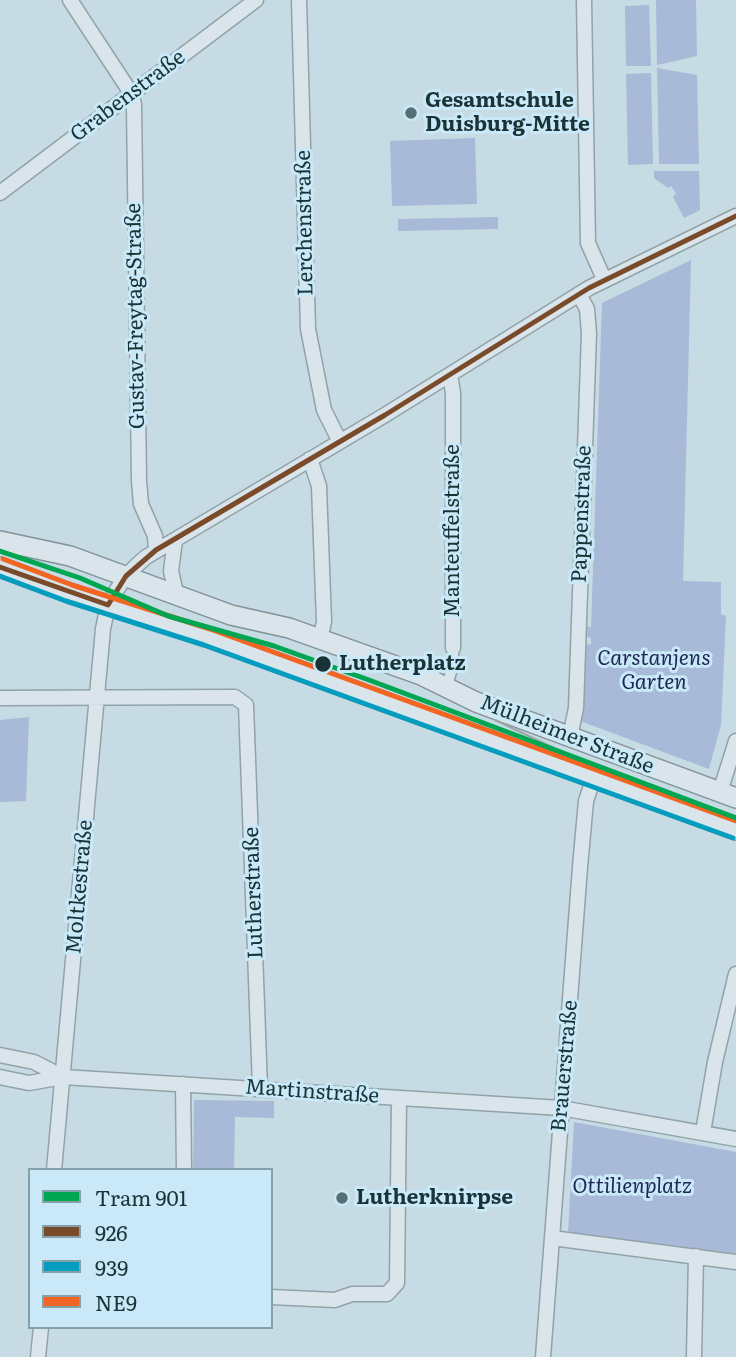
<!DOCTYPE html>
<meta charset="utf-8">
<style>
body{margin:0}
#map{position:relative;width:736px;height:1357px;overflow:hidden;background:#c7dbe4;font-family:Literata,serif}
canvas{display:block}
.legend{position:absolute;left:28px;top:1168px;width:245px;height:161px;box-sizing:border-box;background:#cae9f8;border:2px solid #84a0ab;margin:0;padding:9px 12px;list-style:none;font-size:21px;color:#1a3337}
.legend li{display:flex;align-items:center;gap:14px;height:35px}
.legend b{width:35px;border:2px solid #84a0ab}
</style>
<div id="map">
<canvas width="736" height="1357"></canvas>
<ul class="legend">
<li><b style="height:9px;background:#00a651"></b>Tram 901</li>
<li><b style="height:9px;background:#7a4b2a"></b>926</li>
<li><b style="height:9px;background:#039dbf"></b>939</li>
<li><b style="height:9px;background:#f26522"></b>NE9</li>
</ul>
</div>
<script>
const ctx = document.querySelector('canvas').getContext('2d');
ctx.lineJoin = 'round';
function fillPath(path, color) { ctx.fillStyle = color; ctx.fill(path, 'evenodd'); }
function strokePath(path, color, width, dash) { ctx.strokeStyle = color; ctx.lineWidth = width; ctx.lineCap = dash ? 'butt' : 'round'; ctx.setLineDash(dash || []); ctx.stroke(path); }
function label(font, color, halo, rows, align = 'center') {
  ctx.font = font + ' Literata,serif'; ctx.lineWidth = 6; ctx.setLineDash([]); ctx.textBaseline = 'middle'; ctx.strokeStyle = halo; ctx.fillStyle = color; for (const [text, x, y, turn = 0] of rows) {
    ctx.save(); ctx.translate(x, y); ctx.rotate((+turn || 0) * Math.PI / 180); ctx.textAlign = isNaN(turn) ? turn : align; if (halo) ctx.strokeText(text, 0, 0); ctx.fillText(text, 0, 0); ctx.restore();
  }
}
fillPath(new Path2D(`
 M656,0H696L697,56L657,65Z
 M649,5L651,66H626L625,6Z
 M657,68L697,75L699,164H659Z
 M651,73L653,164L628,165L626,74Z
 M475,138L477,204L392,206L390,141Z
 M654,171H699L700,210L684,218L673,197L676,193L671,186L668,188L654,178Z
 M498,217V229L398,231V219Z
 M691,260L683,581L721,582V614L726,616L721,725L709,769L583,722L579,717L584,645L591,644V638L584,635L581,626L591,627L602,303Z
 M29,717L26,801L0,802V720Z
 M194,1100L274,1101V1118L235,1117L234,1170H193Z
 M574,1122L736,1152V1254L568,1233Z`), '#a8bad8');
const pedestrian = new Path2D(`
 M447,686L453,665V648`);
const minor = new Path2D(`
 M70,0L131,93L134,104L139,481L141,504L155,536L156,550
 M299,0L308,329L324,410L339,440
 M584,0L588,243L604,279
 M0,193L256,0
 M450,375L453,393V648
 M310,459L319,486L324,622L320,639
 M175,540L171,571L177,597
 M0,698L235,697L246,705L260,1088
 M570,737L576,708L589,333L587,309L579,294
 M720,792L736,741
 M0,1055L34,1062L63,1077
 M0,1077L29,1083L63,1077L561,1108L736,1139
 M183,1084L184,1170
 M703,1132L715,1062L736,974
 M54,1170L103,629C108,598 122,577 146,557L385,415L589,288L736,216
 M552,1238L736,1262
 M271,1297L335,1300L352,1294H387L397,1283L399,1098
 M38,1357L41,1327
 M543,1357L580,867L586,801L594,777
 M694,1357L696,1256`);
const secondary = new Path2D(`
 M0,541L70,556L231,615L289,628L421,675L476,702L736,798
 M0,567L69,593L207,637L736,830`);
strokePath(pedestrian, '#91a3a8', 13);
strokePath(minor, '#91a3a8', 17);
strokePath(secondary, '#819298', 22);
strokePath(pedestrian, '#dae5eb', 10);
strokePath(minor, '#dae5eb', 14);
strokePath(secondary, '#dae5eb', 19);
strokePath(new Path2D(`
 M495,720L573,757`), '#9ba6aa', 2);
strokePath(new Path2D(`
 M0,567L108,605L126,576L156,550L385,415L589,288L736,216`), '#7a4b2a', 5);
strokePath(new Path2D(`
 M0,576L66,601L204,645L733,838`), '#039dbf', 5);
strokePath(new Path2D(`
 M3,559L72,585L210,629L736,821`), '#f26522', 5);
strokePath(new Path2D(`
 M0,551L80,578L168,616L274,646L369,680L736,818`), '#00a651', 5);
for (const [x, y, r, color] of [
 [411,113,7,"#576e74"],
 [323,664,9,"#1a3337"],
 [342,1198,7,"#576e74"]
]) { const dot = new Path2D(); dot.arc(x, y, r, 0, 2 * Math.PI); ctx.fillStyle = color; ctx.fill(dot); strokePath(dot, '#cae9f8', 2.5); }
label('21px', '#1a3337', '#cae9f8', [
 ["Grabenstraße",128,96,-37],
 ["Lerchenstraße",305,223,-91],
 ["Gustav-Freytag-Straße",136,316,-91],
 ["Pappenstraße",582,514,-88],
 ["Manteuffelstraße",453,531,-90],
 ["Mülheimer Straße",567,735,21],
 ["Moltkestraße",80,887,-85],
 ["Lutherstraße",254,893,-92],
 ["Brauerstraße",565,1066,-85],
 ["Martinstraße",312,1092,4]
]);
label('bold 21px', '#1a3337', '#cae9f8', [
 ["Gesamtschule",425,101],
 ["Duisburg-Mitte",425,125],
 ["Lutherknirpse",356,1198]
], 'left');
label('italic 21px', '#1f2655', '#cae9f8', [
 ["Carstanjens",654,659],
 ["Garten",654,683],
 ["Ottilienplatz",632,1187]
]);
label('bold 21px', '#1a3337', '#cae9f8', [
 ["Lutherplatz",339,664]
], 'left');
</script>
